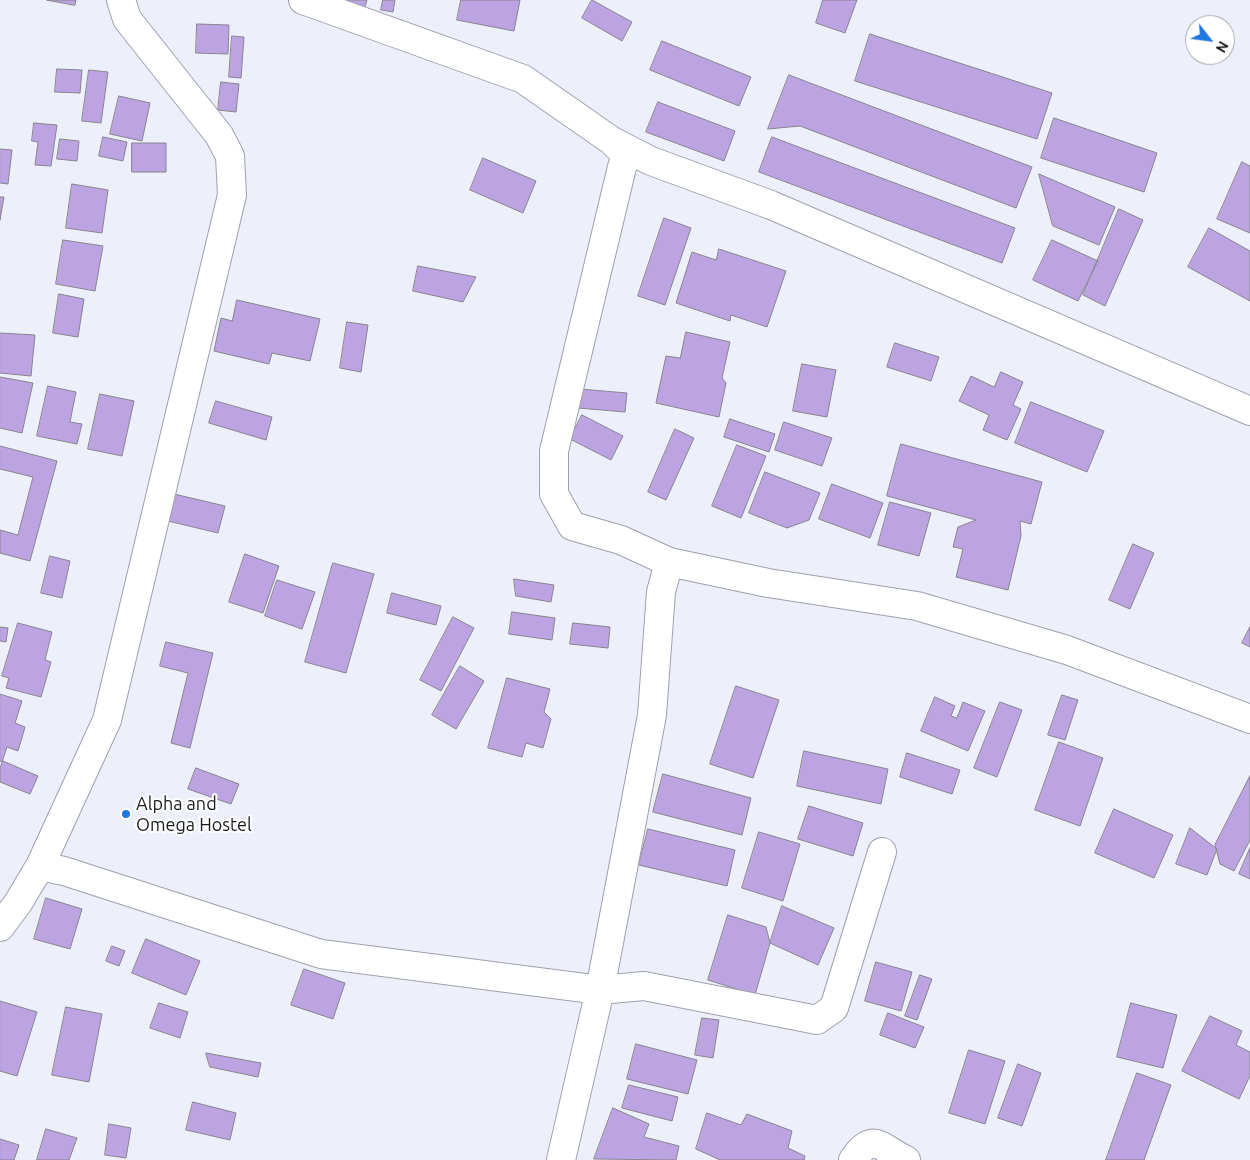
<!DOCTYPE html>
<style>
body{margin:0}
#map{position:relative;width:1250px;height:1160px;overflow:hidden;background:#edf0fb;font-family:Ubuntu,sans-serif}
canvas{display:block}
.north{position:absolute;left:1185px;top:15px;width:50px;height:50px;box-sizing:border-box;background:#fff;border:1px solid #a3a4a5;border-radius:50%;rotate:120deg;font-size:14px;font-weight:700;line-height:20px;text-align:center;color:#1a1b1f}
.north::after{content:'';display:block;margin:auto;width:18px;height:22px;background:#2176e0;clip-path:polygon(50% 0,100% 100%,50% 72%,0 100%)}
</style>
<div id="map">
<canvas width="1250" height="1160"></canvas>
<div class="north">N</div>
</div>
<script>
const ctx = document.querySelector('canvas').getContext('2d');
ctx.lineJoin = 'round';
function fillPath(path, color) { ctx.fillStyle = color; ctx.fill(path, 'evenodd'); }
function strokePath(path, color, width, dash) { ctx.strokeStyle = color; ctx.lineWidth = width; ctx.lineCap = dash ? 'butt' : 'round'; ctx.setLineDash(dash || []); ctx.stroke(path); }
function label(font, color, halo, rows, align = 'center') {
  ctx.font = font + ' Ubuntu,sans-serif'; ctx.lineWidth = 4; ctx.setLineDash([]); ctx.textBaseline = 'middle'; ctx.strokeStyle = halo; ctx.fillStyle = color; for (const [text, x, y, turn = 0] of rows) {
    ctx.save(); ctx.translate(x, y); ctx.rotate((+turn || 0) * Math.PI / 180); ctx.textAlign = isNaN(turn) ? turn : align; if (halo) ctx.strokeText(text, 0, 0); ctx.fillText(text, 0, 0); ctx.restore();
  }
}
const building = new Path2D(`
 M47,0H76L75,5Z
 M335,0H367L365,7Z
 M383,0H395L393,12L381,10Z
 M461,0H520L514,31L457,20Z
 M592,0L632,22L622,41L582,18Z
 M823,0H857L845,33L816,23Z
 M197,24L229,25L228,54L196,53Z
 M870,34L1052,93L1037,139L855,81Z
 M232,36L244,37L241,78L229,77Z
 M662,41L751,77L739,106L650,70Z
 M57,69L82,70L80,93L55,92Z
 M89,70L108,72L101,123L82,121Z
 M789,75L1032,167L1016,208L800,126L768,129Z
 M221,82L239,84L236,112L218,110Z
 M119,96L150,103L142,141L110,134Z
 M658,102L735,131L724,161L646,132Z
 M1054,118L1157,153L1144,192L1041,158Z
 M34,123L57,125L51,166L35,165L38,142L32,141Z
 M103,137L127,142L123,161L99,156Z
 M772,137L1015,228L1002,263L759,172Z
 M60,139L79,141L77,161L57,159Z
 M132,143H166V172H132Z
 M0,149L12,150L8,184L0,183Z
 M483,158L536,181L523,213L470,190Z
 M1242,162L1250,166V233L1217,219Z
 M1039,174L1115,207L1099,245L1053,226Z
 M72,184L108,190L102,233L66,228Z
 M0,197H4L0,220Z
 M1119,209L1143,220L1105,306L1083,295Z
 M664,218L691,228L665,305L638,296Z
 M1209,228L1250,251V301L1188,267Z
 M63,240L103,246L95,291L56,284Z
 M1052,240L1098,261L1078,301L1033,280Z
 M719,249L786,271L767,327L731,315L730,321L676,303L692,252L716,260Z
 M418,266L476,277L463,302L413,291Z
 M59,294L84,299L78,337L53,333Z
 M237,300L320,319L310,361L272,353L269,364L214,351L221,318L232,321Z
 M347,322L368,325L361,372L340,368Z
 M686,332L730,342L722,378L726,383L719,417L656,403L666,356L680,358Z
 M0,333L35,335L31,376L0,373Z
 M895,343L939,357L931,381L887,367Z
 M802,364L836,370L827,417L793,411Z
 M1001,372L1023,382L1013,405L1021,409L1007,440L983,430L989,415L959,401L971,376L994,387Z
 M0,377L33,383L22,433L0,428Z
 M48,386L76,392L70,422L82,424L77,444L37,436Z
 M580,389L627,393L625,412L578,408Z
 M100,394L134,401L122,456L88,449Z
 M216,401L272,417L266,440L209,423Z
 M1031,402L1104,431L1087,472L1015,443Z
 M582,415L623,436L611,460L570,439Z
 M730,419L775,434L769,452L724,437Z
 M784,422L832,438L822,466L775,450Z
 M675,429L694,438L666,500L648,492Z
 M901,444L1042,482L1031,524L1020,521L1021,536L1008,590L956,577L963,549L953,547L958,527L976,520L887,496Z
 M737,445L766,456L741,518L712,506Z
 M0,446L57,461L30,561L0,553V530L18,535L33,477L0,469Z
 M765,472L820,493L809,520L787,528L749,513Z
 M832,484L883,503L870,538L819,519Z
 M174,494L225,506L218,533L168,521Z
 M890,502L931,513L919,556L878,545Z
 M1133,544L1154,553L1130,609L1109,600Z
 M245,554L279,566L263,613L229,602Z
 M50,556L70,561L62,598L41,593Z
 M333,563L374,574L346,673L305,662Z
 M514,579L554,585L551,602L516,596Z
 M277,580L315,592L302,629L265,616Z
 M392,593L441,606L436,625L387,613Z
 M512,612L555,618L552,640L509,634Z
 M453,617L474,628L441,691L420,680Z
 M18,623L52,632L45,660L51,662L41,697L6,688L9,678L2,676Z
 M573,623L610,627L608,648L570,644Z
 M0,627L8,628L6,642L0,641Z
 M1250,627V647L1242,643Z
 M166,642L213,653L190,748L171,743L188,673L160,666Z
 M460,666L484,681L456,729L432,715Z
 M507,678L550,689L544,712L551,719L543,748L526,743L522,757L488,748Z
 M736,686L779,700L753,778L710,764Z
 M0,694L22,701L15,723L25,727L18,751L7,747L2,762L0,761Z
 M1062,695L1078,700L1065,740L1048,735Z
 M935,697L955,706L951,716L957,718L963,702L985,711L968,751L921,731Z
 M1000,702L1022,710L997,777L974,768Z
 M1059,742L1103,758L1080,826L1035,810Z
 M804,751L888,769L881,804L797,786Z
 M907,753L960,770L952,794L900,777Z
 M3,761L38,776L30,794L0,782V768Z
 M196,768L239,784L231,804L188,789Z
 M663,774L751,798L742,835L653,812Z
 M1250,776V840L1234,871L1220,864L1215,845Z
 M809,806L863,823L853,856L798,839Z
 M1114,809L1173,835L1154,878L1095,853Z
 M1190,828L1217,849L1207,875L1176,864Z
 M648,829L735,850L727,886L639,865Z
 M759,832L800,844L783,901L742,888Z
 M1250,848V879L1239,874Z
 M46,898L82,909L70,949L34,939Z
 M782,906L834,928L818,965L770,943Z
 M728,915L766,927L770,943L755,995L708,980Z
 M146,939L200,961L186,995L132,973Z
 M112,946L125,951L119,966L106,961Z
 M876,962L912,972L901,1011L865,1001Z
 M304,969L345,983L333,1019L291,1005Z
 M920,975L932,979L917,1020L905,1016Z
 M0,1001L37,1012L17,1076L0,1071Z
 M159,1003L188,1012L180,1038L150,1028Z
 M1131,1003L1177,1015L1163,1068L1117,1057Z
 M66,1007L102,1014L89,1082L52,1075Z
 M888,1013L924,1027L915,1048L880,1035Z
 M1210,1016L1242,1031L1236,1045L1250,1052V1076L1239,1099L1182,1071Z
 M702,1018L719,1020L713,1058L695,1055Z
 M636,1044L697,1060L688,1094L627,1079Z
 M969,1050L1005,1061L985,1124L949,1113Z
 M206,1053L261,1063L258,1077L210,1067Z
 M1018,1064L1041,1073L1022,1126L998,1118Z
 M1137,1073L1171,1085L1144,1160H1106Z
 M629,1085L678,1097L672,1121L622,1108Z
 M193,1102L236,1113L230,1140L186,1130Z
 M613,1108L649,1124L644,1137L679,1146L676,1160L594,1159Z
 M707,1113L741,1125L747,1114L792,1131L788,1148L805,1156L804,1160H720L696,1149Z
 M109,1124L131,1128L126,1158L105,1155Z
 M46,1129L77,1138L69,1160H37Z
 M0,1139L19,1145L14,1160H0Z`);
fillPath(building, '#bca4e3');
strokePath(building, '#88848e', 1);
const minor = new Path2D(`
 M303,0L523,79L612,141L651,161L771,205L1250,411
 M612,141L627,156L622,167L554,451V494L572,526L621,540L669,562L768,583L917,606L1067,650L1250,719
 M40,866L64,871L321,954L600,990L644,986L817,1020L834,1008L882,852
 M0,927L18,903L40,866L107,720L232,195L230,156L219,135L127,19L121,0
 M561,1160L600,990L652,715L661,592L669,562
 M853,1160C873,1130 880,1148 906,1160`);
strokePath(minor, '#9ea1ab', 30);
strokePath(minor, '#fff', 28);
for (const [x, y, r, color] of [
 [126,814,5,"#2176e0"]
]) { const dot = new Path2D(); dot.arc(x, y, r, 0, 2 * Math.PI); ctx.fillStyle = color; ctx.fill(dot); strokePath(dot, '#fff', 2); }
label('18px', '#1a1b1f', '#fff', [
 ["Alpha and",136,804],
 ["Omega Hostel",136,825]
], 'left');
</script>
